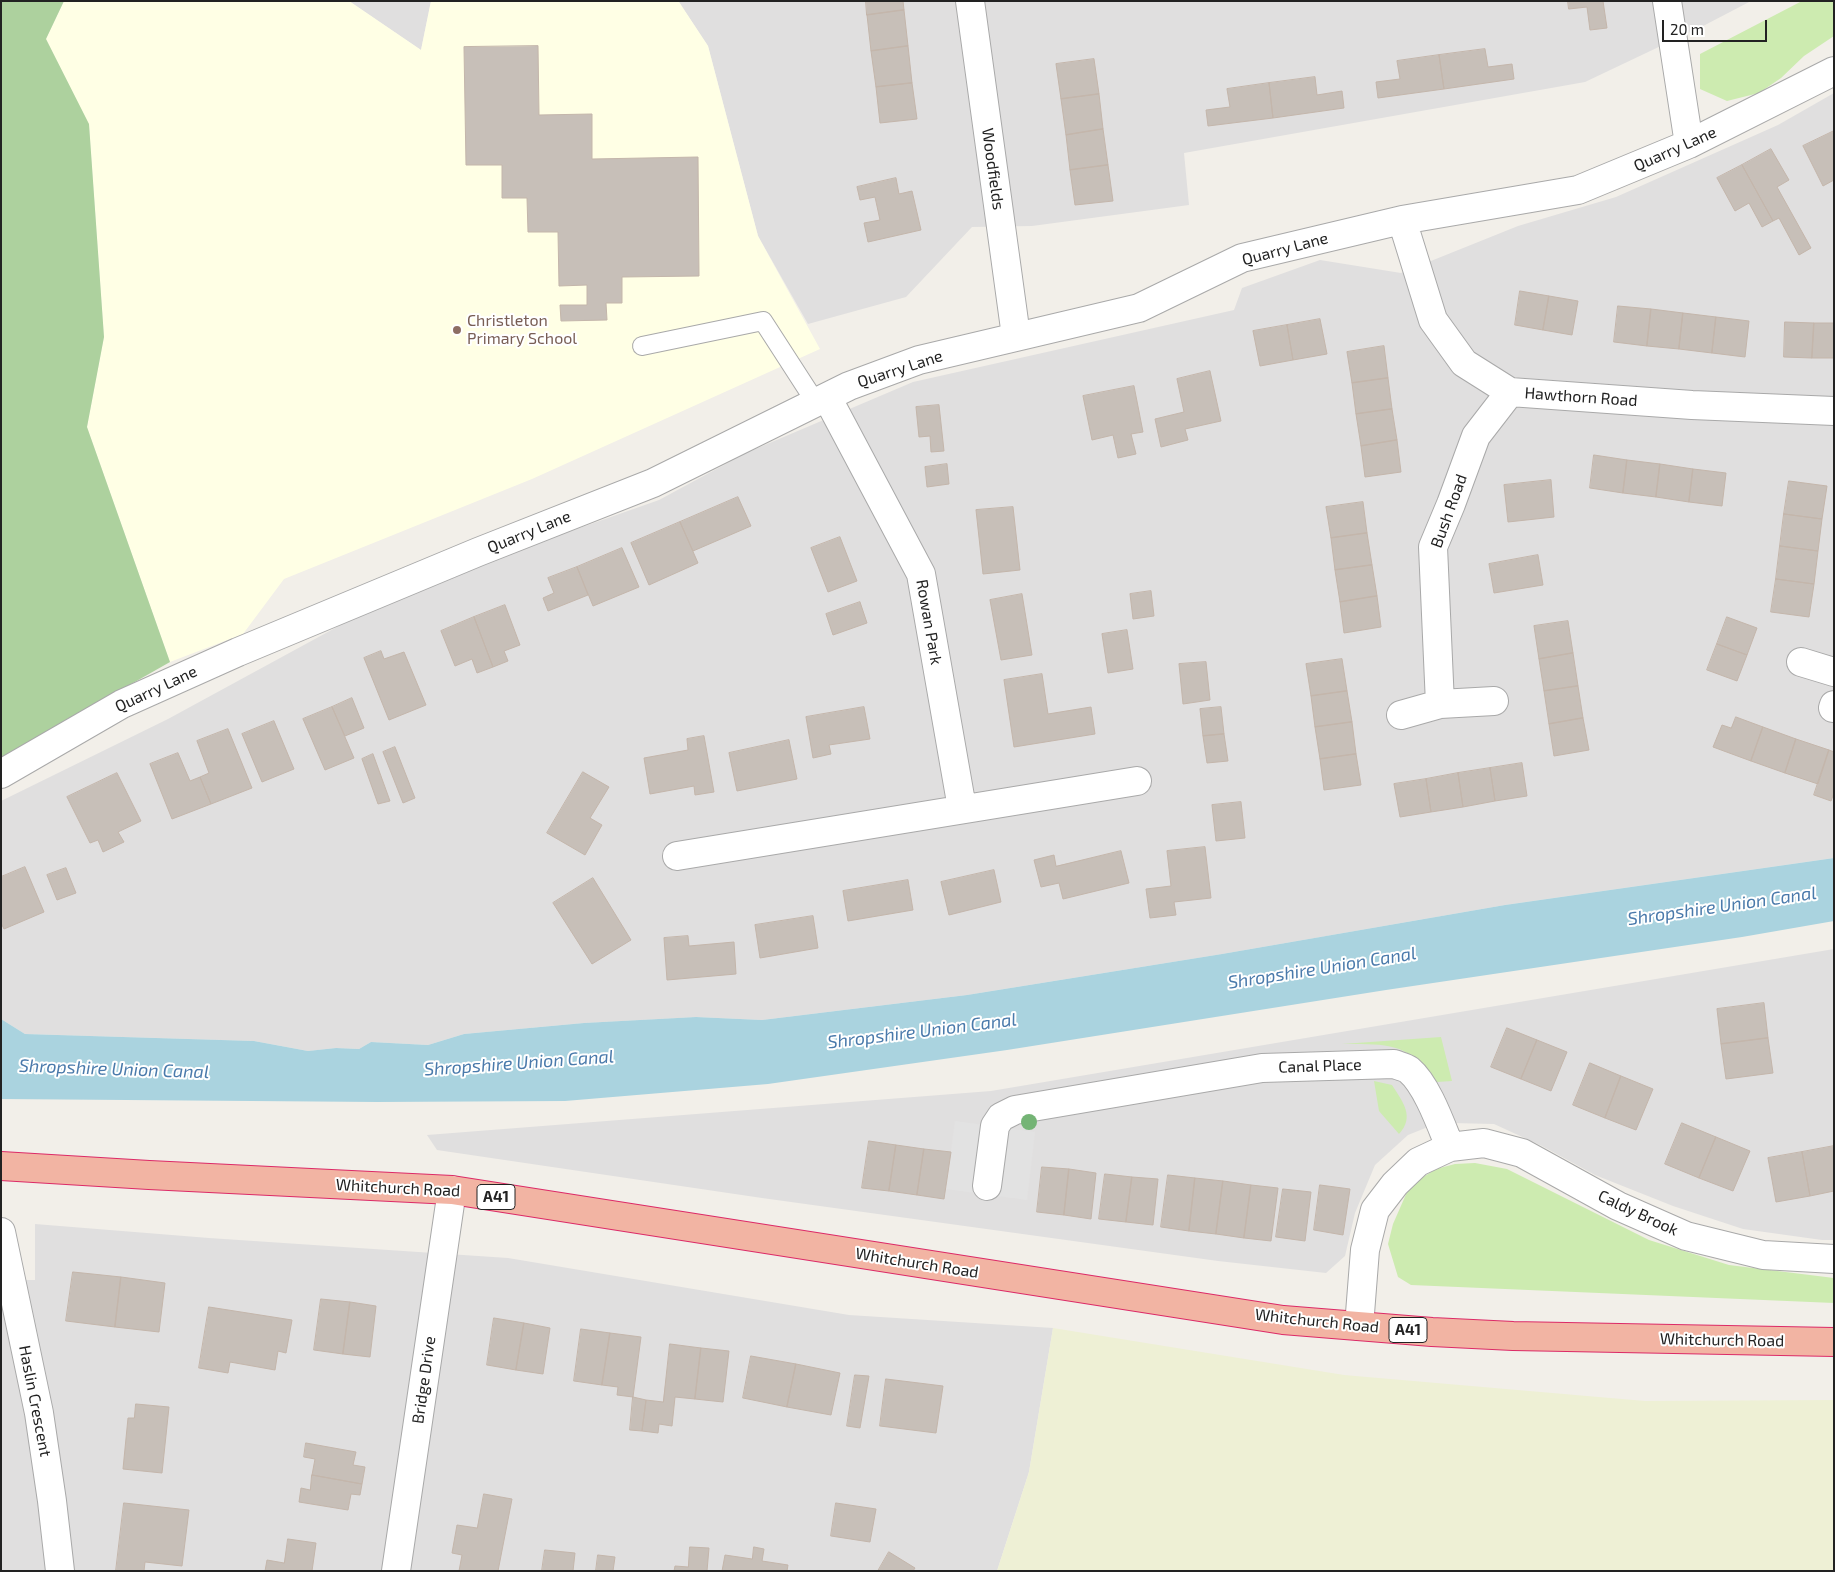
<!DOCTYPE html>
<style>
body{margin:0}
#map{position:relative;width:1835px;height:1572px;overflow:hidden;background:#f2efe9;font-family:"Exo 2",sans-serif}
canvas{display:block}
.frame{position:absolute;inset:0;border:2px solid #222;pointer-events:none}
.scale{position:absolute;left:1662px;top:20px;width:105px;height:22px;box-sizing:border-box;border:2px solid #222;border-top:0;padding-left:6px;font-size:15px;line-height:18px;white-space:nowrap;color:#222;-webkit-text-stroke:4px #fff;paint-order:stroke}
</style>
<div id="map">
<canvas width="1835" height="1572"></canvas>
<div class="frame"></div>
<div class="scale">20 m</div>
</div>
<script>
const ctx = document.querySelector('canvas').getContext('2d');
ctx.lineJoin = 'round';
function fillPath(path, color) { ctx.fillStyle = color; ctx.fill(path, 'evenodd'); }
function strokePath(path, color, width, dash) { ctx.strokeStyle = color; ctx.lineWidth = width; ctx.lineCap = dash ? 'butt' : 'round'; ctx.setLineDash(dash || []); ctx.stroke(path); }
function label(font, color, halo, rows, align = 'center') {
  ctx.font = font + ' "Exo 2",sans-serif'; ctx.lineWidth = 4; ctx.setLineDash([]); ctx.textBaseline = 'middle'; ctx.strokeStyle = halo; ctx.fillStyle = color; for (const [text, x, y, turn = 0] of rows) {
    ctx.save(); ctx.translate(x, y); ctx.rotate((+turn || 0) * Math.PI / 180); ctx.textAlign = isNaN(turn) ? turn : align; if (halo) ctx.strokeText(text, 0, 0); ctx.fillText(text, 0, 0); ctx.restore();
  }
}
fillPath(new Path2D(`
 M349,1H431L421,50Z
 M675,1H1751L1705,25L1585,82L1184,153L1189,205L1032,226L972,227L906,297L808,324L758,236L708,46L679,2Z
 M1834,93V858L1505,905L1222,954L967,995L762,1020L696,1017L584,1023L464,1034L428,1045L371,1042L359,1049L336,1048L308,1051L254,1041L25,1034L1,1019V801L168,719L348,621L500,556L659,500L746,453L913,382L1234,310L1242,288L1320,260L1401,273L1518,226L1616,197L1778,125Z
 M1834,949V1240H1822L1743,1229L1673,1206L1595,1175L1542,1146L1494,1124L1451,1123L1428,1127L1408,1135L1375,1165L1355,1213L1345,1256L1326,1273L1218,1261L762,1198L437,1150L427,1135L991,1091Z
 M35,1224L209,1238L508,1258L849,1315L1053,1328L1029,1472L997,1571H1V1280H35Z`), '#e0dfdf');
fillPath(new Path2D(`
 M64,1H349L421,50L431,1L679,2L708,46L758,236L820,349L532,479L284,579L243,634L170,662L87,427L104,337L89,125L46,39Z`), '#ffffe5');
fillPath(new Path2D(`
 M1053,1328L1344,1375L1645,1401L1834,1400V1571H997L1029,1472Z`), '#eef0d5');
fillPath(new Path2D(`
 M1802,1H1834V36L1804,56L1781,78L1759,93L1727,101L1700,89V54Z
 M1441,1037L1452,1081L1437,1082C1408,1042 1388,1044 1342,1044Z
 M1374,1081L1392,1085C1403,1102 1415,1117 1399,1134L1379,1111Z
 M1475,1163L1507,1169L1649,1240L1729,1265L1834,1278V1303L1411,1285L1398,1277L1388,1244L1393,1224L1407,1192L1420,1179L1436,1169L1455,1164Z`), '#cdebb0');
fillPath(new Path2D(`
 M1,1H64L46,39L89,124L104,337L87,427L170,662L1,758Z`), '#add19e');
fillPath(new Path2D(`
 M955,1121L1035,1132L1027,1200L946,1189Z`), '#e2e2e2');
fillPath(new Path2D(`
 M1834,858V921L1742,937L1386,990L1007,1050L768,1084L565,1101L377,1102L1,1099V1019L25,1034L254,1041L308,1051L336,1048L359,1049L371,1042L428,1045L464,1034L584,1023L696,1017L762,1020L967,995L1222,954L1505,905Z`), '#aad3df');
const building = new Path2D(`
 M866,1H903L904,10L867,15Z
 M1568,1H1603L1607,28L1590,30L1587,7L1569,9Z
 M904,10L908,46L871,51L867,15Z
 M538,46L539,115L592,114V159L698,157L699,276L622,277V303H606L607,320L561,321L560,305H587V285L559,286L558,232H528L527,198H502V165H466L464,47Z
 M908,46L912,83L876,87L871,51Z
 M1485,49L1488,67L1512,64L1514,79L1444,89L1439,55Z
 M1439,55L1444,89L1378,98L1376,82L1400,79L1397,61Z
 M1094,59L1099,94L1061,99L1056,64Z
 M1315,77L1317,95L1342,91L1344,108L1273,118L1269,83Z
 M912,83L917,119L880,123L876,87Z
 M1269,83L1273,118L1208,126L1206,110L1230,107L1227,89Z
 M1099,94L1103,129L1066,135L1061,99Z
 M1103,129L1108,165L1070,170L1066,135Z
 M1834,131V180L1823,186L1803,146Z
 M1771,149L1789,180L1777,187L1811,248L1799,255L1779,218L1773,221L1742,165Z
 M1108,165L1113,201L1075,205L1070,170Z
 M1742,165L1773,221L1762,227L1749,203L1735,211L1717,178Z
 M896,178L899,194L912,191L921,230L868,242L864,223L880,220L875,197L860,200L857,187Z
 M1520,291L1549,296L1543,330L1515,325Z
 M1549,296L1578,301L1572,335L1543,330Z
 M1618,306L1651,309L1647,346L1614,342Z
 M1651,309L1683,313L1679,349L1647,346Z
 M1683,313L1716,317L1712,353L1679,349Z
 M1716,317L1749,321L1745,357L1712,353Z
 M1320,319L1327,354L1293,360L1287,325Z
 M1785,322L1814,323L1812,358L1784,357Z
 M1814,323H1834V358H1812Z
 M1287,325L1293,360L1260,366L1253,331Z
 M1384,346L1388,378L1352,383L1347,352Z
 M1210,371L1221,421L1185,429L1188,440L1161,447L1155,419L1184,412L1177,379Z
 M1388,378L1392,409L1356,414L1352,383Z
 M1134,386L1143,432L1131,434L1136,454L1118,458L1113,435L1092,440L1083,396Z
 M939,405L944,451L931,452L930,436L919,437L916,407Z
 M1392,409L1397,440L1361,446L1356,414Z
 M1397,440L1401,472L1365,477L1361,446Z
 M1594,455L1627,460L1623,493L1590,488Z
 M1627,460L1660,464L1656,497L1623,493Z
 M947,464L949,484L927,487L925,467Z
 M1660,464L1693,469L1689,502L1656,497Z
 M1693,469L1726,473L1722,506L1689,502Z
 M1551,480L1554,517L1508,522L1504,485Z
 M1789,481L1827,486L1822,519L1784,514Z
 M738,497L751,526L693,551L680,522Z
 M1363,502L1367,533L1331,538L1326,507Z
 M1013,507L1020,570L983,574L976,510Z
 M1784,514L1822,519L1818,551L1780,546Z
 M680,522L698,563L649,585L631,543Z
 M1367,533L1372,565L1335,570L1331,538Z
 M840,537L857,581L828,592L811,548Z
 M1780,546L1818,551L1814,584L1776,579Z
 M622,548L639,587L593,606L577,567Z
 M1538,555L1543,585L1494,593L1489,564Z
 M1372,565L1377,596L1340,602L1335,570Z
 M577,567L588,595L548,611L543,598L554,593L548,578Z
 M1776,579L1814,584L1809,617L1771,612Z
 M1151,591L1154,616L1133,619L1130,594Z
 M1022,594L1032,655L1001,660L990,600Z
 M1377,596L1381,627L1344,633L1340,602Z
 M860,602L867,623L833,635L826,614Z
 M505,605L520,645L504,651L508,661L493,667L474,617Z
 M474,617L493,667L477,673L472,659L455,666L441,631Z
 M1727,617L1757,628L1747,655L1717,644Z
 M1568,621L1573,653L1539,659L1534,626Z
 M1127,630L1133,669L1108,673L1102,634Z
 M1717,644L1747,655L1737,681L1707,670Z
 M381,651L384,659L404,652L426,705L389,720L364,658Z
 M1573,653L1578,686L1544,691L1539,659Z
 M1342,659L1347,691L1311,696L1306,664Z
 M1206,662L1210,700L1183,704L1179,664Z
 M1042,674L1048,714L1091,707L1095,734L1014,747L1004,680Z
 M1578,686L1583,718L1549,724L1544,691Z
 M1347,691L1352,722L1315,727L1311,696Z
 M352,698L364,728L345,736L332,707Z
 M332,707L354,758L325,770L303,719Z
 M864,707L870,739L829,745L831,754L813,758L806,717Z
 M1221,707L1224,734L1203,736L1200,709Z
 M1736,717L1763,727L1751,761L1713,747L1722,725L1731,728Z
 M1583,718L1589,750L1554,756L1549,724Z
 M274,721L294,769L262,782L242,734Z
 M1352,722L1356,754L1320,759L1315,727Z
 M1763,727L1796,739L1785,773L1751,761Z
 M228,729L252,788L211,804L200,777L209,773L197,741Z
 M1224,734L1228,761L1207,763L1203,736Z
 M704,736L714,792L695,795L694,786L650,794L644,758L688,750L687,739Z
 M1796,739L1829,750L1818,784L1785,773Z
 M789,740L797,779L737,791L729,753Z
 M395,747L415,798L403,803L383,752Z
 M1829,750L1834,752V793L1831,801L1814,795Z
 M178,753L190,781L200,777L211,804L172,819L150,764Z
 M373,754L390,801L378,804L362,759Z
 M1356,754L1361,785L1324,790L1320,759Z
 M1522,763L1527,796L1495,801L1490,768Z
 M1490,768L1495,801L1463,807L1458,773Z
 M583,772L609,787L590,818L602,825L585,855L547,833Z
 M117,773L141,821L118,832L124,842L103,852L98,840L90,843L67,797Z
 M1458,773L1463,807L1431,812L1426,779Z
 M1426,779L1431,812L1400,817L1394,784Z
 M1241,802L1245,838L1216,841L1212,805Z
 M1205,847L1211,898L1174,902L1176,915L1150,918L1146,889L1171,886L1167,851Z
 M1121,851L1129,883L1063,899L1059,883L1041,887L1034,860L1054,855L1056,866Z
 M25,867L44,912L4,929L1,923V877Z
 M66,868L76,893L57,900L47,875Z
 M994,870L1001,902L949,915L941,882Z
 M593,878L631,940L592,964L553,903Z
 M908,880L913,910L848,921L843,891Z
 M813,916L818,948L760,958L755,925Z
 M688,936L689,946L734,942L736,974L667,980L664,938Z
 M1764,1003L1768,1038L1721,1044L1717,1009Z
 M1507,1028L1537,1040L1521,1079L1491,1067Z
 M1768,1038L1773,1073L1726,1079L1721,1044Z
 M1537,1040L1567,1052L1551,1091L1521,1079Z
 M1590,1063L1621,1076L1605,1118L1573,1105Z
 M1621,1076L1653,1089L1636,1130L1605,1118Z
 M1682,1123L1716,1137L1699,1178L1665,1164Z
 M1716,1137L1750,1151L1733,1191L1699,1178Z
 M869,1141L896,1145L889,1191L862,1188Z
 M896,1145L924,1149L917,1195L889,1191Z
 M1834,1146V1191L1810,1196L1802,1152Z
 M924,1149L951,1152L944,1199L917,1195Z
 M1802,1152L1810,1196L1776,1202L1768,1158Z
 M1042,1167L1069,1169L1064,1215L1037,1212Z
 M1069,1169L1096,1173L1091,1219L1064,1215Z
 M1105,1174L1132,1177L1126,1222L1099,1219Z
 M1168,1175L1195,1178L1189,1231L1161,1227Z
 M1132,1177L1158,1179L1153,1225L1126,1222Z
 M1195,1178L1223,1181L1216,1234L1189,1231Z
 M1223,1181L1251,1185L1244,1238L1216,1234Z
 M1251,1185L1278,1188L1271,1241L1244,1238Z
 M1320,1185L1350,1189L1343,1235L1314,1230Z
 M1283,1189L1311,1192L1305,1241L1276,1237Z
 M73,1272L121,1277L115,1327L66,1321Z
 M121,1277L165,1283L159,1332L115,1327Z
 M321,1299L350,1302L343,1354L314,1350Z
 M350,1302L376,1306L370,1357L343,1354Z
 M209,1307L292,1320L286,1353L278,1351L275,1370L230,1362L228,1373L199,1368Z
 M494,1318L524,1323L516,1370L487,1365Z
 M524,1323L550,1328L543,1374L516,1370Z
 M581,1329L610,1333L602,1385L574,1381Z
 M610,1333L641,1337L633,1397L617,1395L618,1387L602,1385Z
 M670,1344L701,1348L695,1399L675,1397L672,1426L659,1424L658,1433L642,1431L646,1400L663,1402Z
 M701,1348L729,1351L723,1402L695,1399Z
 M751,1356L796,1364L787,1407L743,1398Z
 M796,1364L840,1373L831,1415L787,1407Z
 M855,1375L869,1376L860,1428L847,1426Z
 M886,1379L943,1386L936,1433L880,1426Z
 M633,1397L646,1400L642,1431L630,1430Z
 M136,1404L169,1407L162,1473L123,1469L128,1418H134Z
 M306,1443L356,1452L353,1465L365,1467L362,1484L312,1475L315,1459L304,1457Z
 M312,1475L362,1484L360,1495L351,1494L348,1510L299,1502L301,1488L310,1490Z
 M484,1494L512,1499L498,1571H459L462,1555L452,1553L457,1525L477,1528Z
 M124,1503L189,1510L182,1566L145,1562L144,1571H116Z
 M836,1503L876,1509L870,1542L831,1536Z
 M288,1539L316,1543L312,1571H265L267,1560L284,1563Z
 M690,1547L709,1548L707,1571H674L675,1566L688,1567Z
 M754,1547L764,1549L762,1561L788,1565L787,1571H722L725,1555L752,1559Z
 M545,1550L575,1553L573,1571H542Z
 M889,1552L915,1568L913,1571H878Z
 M598,1555L615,1557L613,1571H596Z`);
fillPath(building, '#c7bfb8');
strokePath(building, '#c4b6ab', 1);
const service = new Path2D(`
 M642,346L763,321L816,403`);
const minor = new Path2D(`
 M970,1L1016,336
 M1667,1L1689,144
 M1402,220L1433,320L1464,363L1510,392L1692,405L1834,411
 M827,397L921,574L962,808
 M1801,662L1834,672
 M1440,704L1494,701
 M1833,708L1834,705
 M1401,715L1440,704L1433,547L1451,504L1476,436L1510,392
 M1,774L122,704L238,652L478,552L653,483L849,386L919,360L1139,308L1242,258L1402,220L1578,190L1689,144L1834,71
 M677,856L1137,781
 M987,1186L995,1126L1001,1117L1015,1110L1262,1068L1394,1064C1399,1066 1405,1067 1409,1070C1427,1085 1441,1125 1450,1147
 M1,1232L39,1413L52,1501L60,1571
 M1359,1326L1365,1250L1375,1210L1395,1184L1418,1162L1450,1147L1484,1143L1522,1153L1618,1206L1686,1236L1763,1255L1834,1259
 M396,1571L452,1190`);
const trunk = new Path2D(`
 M1,1166L149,1175L452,1190L1283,1320L1432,1332L1513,1336L1834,1342`);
strokePath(service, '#a9a9a9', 20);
strokePath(minor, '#a9a9a9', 30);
strokePath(trunk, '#dc2a67', 30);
strokePath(service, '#fff', 18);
strokePath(minor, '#fff', 28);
strokePath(trunk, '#f2b4a3', 28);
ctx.fillStyle = '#74b475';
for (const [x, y] of [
 [1029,1122]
]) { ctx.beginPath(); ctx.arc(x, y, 8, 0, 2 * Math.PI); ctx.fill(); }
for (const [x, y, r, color] of [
 [457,330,5,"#8d6e63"]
]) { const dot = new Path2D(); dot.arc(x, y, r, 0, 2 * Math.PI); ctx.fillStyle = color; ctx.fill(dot); strokePath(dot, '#fff', 2); }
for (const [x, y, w] of [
 [496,1197,38],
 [1408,1330,38]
]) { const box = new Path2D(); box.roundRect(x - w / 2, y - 12.5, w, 25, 4); ctx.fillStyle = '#fff'; ctx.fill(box); strokePath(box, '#222', 1); }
label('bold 15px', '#222', null, [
 ["A41",496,1197],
 ["A41",1408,1330]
]);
label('16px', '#222', '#fff', [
 ["Quarry Lane",1675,149,-24],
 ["Woodfields",993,169,82],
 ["Quarry Lane",1285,249,-15],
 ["Quarry Lane",900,369,-18],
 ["Hawthorn Road",1581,397,4],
 ["Bush Road",1449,511,-70],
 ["Quarry Lane",529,532,-22],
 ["Rowan Park",929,622,80],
 ["Quarry Lane",156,689,-25],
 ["Canal Place",1320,1066,-2],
 ["Whitchurch Road",398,1188,3],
 ["Caldy Brook",1638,1213,25],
 ["Whitchurch Road",917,1263,9],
 ["Whitchurch Road",1317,1321,6],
 ["Whitchurch Road",1722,1340,1],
 ["Bridge Drive",424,1380,-82],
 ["Haslin Crescent",35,1401,79]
]);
label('16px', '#785e54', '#fff', [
 ["Christleton",467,321],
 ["Primary School",467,339]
], 'left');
label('italic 18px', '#4a7aab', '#fff', [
 ["Shropshire Union Canal",1722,906,-8],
 ["Shropshire Union Canal",1322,968,-9],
 ["Shropshire Union Canal",922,1031,-7],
 ["Shropshire Union Canal",519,1063,-4],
 ["Shropshire Union Canal",114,1069,2]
]);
</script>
